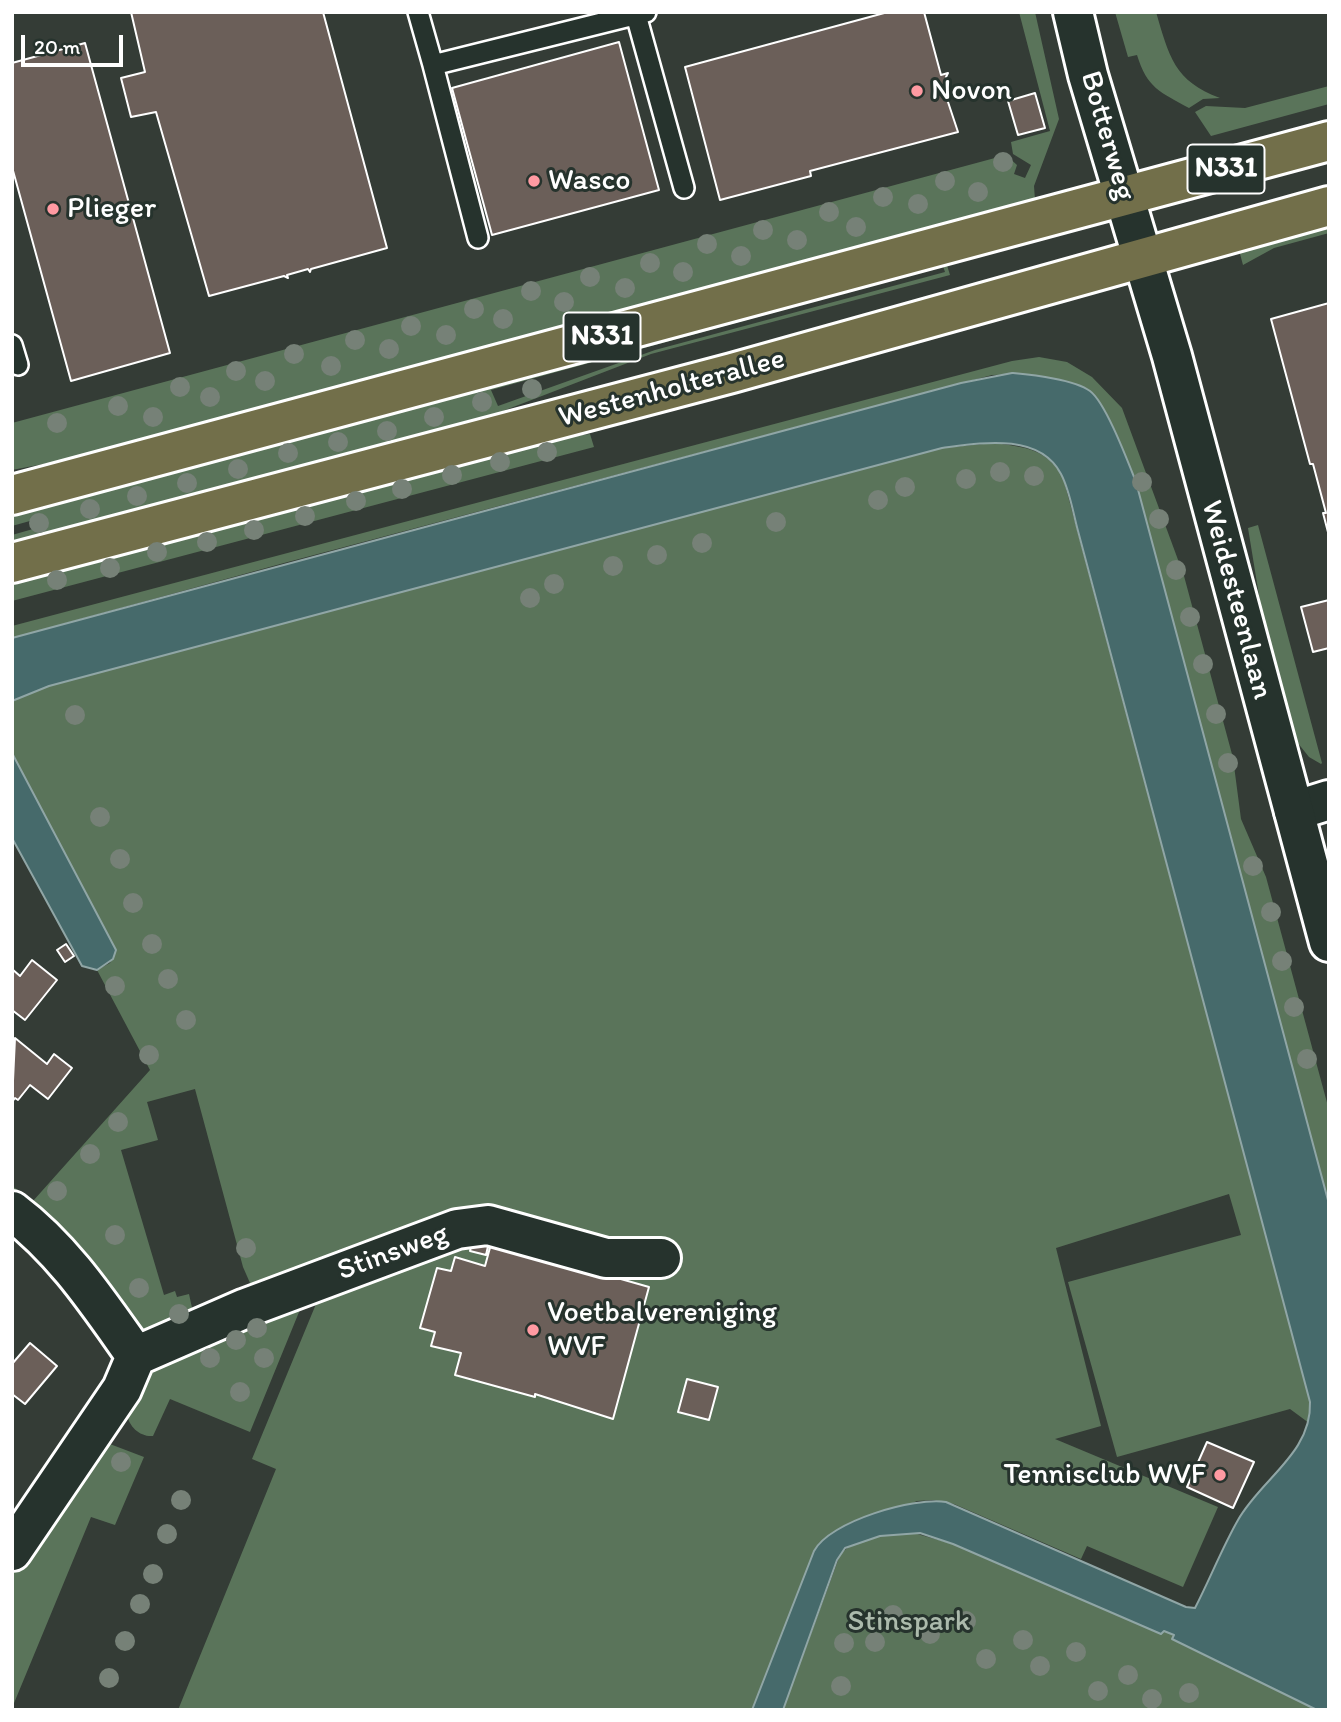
<!DOCTYPE html>
<style>
body{margin:0}
#map{position:relative;width:1341px;height:1722px;overflow:hidden;background:#343c36;font-family:Itim,sans-serif}
canvas{display:block}
.frame{position:absolute;inset:0;border:14px solid #fff;pointer-events:none}
.scale{position:absolute;left:21px;top:35px;width:102px;height:32px;box-sizing:border-box;border:4px solid #fff;border-top:0;padding-left:9px;font-size:21px;line-height:24px;white-space:nowrap;color:#fff;-webkit-text-stroke:5px #26332d;paint-order:stroke}
</style>
<div id="map">
<canvas width="1341" height="1722"></canvas>
<div class="frame"></div>
<div class="scale">20 m</div>
</div>
<script>
const ctx = document.querySelector('canvas').getContext('2d');
ctx.lineJoin = 'round';
function fillPath(path, color) { ctx.fillStyle = color; ctx.fill(path, 'evenodd'); }
function strokePath(path, color, width, dash) { ctx.strokeStyle = color; ctx.lineWidth = width; ctx.lineCap = dash ? 'butt' : 'round'; ctx.setLineDash(dash || []); ctx.stroke(path); }
function label(font, color, halo, rows, align = 'center') {
  ctx.font = font + ' Itim,sans-serif'; ctx.lineWidth = 6; ctx.setLineDash([]); ctx.textBaseline = 'middle'; ctx.strokeStyle = halo; ctx.fillStyle = color; for (const [text, x, y, turn = 0] of rows) {
    ctx.save(); ctx.translate(x, y); ctx.rotate((+turn || 0) * Math.PI / 180); ctx.textAlign = isNaN(turn) ? turn : align; if (halo) ctx.strokeText(text, 0, 0); ctx.fillText(text, 0, 0); ctx.restore();
  }
}
fillPath(new Path2D(`
 M1019,12H1035L1059,119L1034,186L1035,200L96,454L12,470V423L1006,155L1017,165L1014,174L1025,178L1031,165L1013,154L1011,142L1050,131Z
 M1115,12H1156C1169,56 1174,81 1220,98L1203,99L1189,108C1160,92 1147,88 1137,55L1128,57Z
 M1329,86V104L1211,136L1195,112L1206,106L1245,108Z
 M1329,225V233L1274,248L1243,265L1239,250Z
 M946,262L950,275L651,354L495,414L12,544V535L40,527L37,519L12,526V513ZM943,266L945,272L655,350L498,406L491,390Z
 M1039,357L1067,362L1092,377L1122,408L1184,576L1233,758L1241,819L1266,877L1329,1110V1204L1136,482L1064,382L1028,374L992,375L284,563L12,638V626L1012,361Z
 M590,434L594,447L12,601V580L543,440Z
 M994,443C1025,447 1050,449 1064,481L1310,1402L1309,1423L1290,1409L1117,1457L1068,1282L1241,1235L1229,1194L1056,1248L1101,1426L1055,1439L1218,1507L1183,1587L1087,1546L1081,1559L954,1504L933,1500L917,1501L819,1543L752,1710H178L276,1469L252,1459L316,1304L331,1287L257,1288L250,1283L243,1267L195,1089L147,1102L158,1140L121,1150L164,1295L175,1291L177,1297L189,1294L194,1317L141,1334L12,1194V1186L33,1201L150,1070L97,970L110,963L116,950L12,753V701L49,686L896,459L942,448Z
 M1258,525L1322,763L1321,764L1309,757L1293,737L1265,632L1248,528Z
 M306,1295L250,1432L170,1399L153,1436C140,1437 129,1427 127,1414L148,1371Z
 M102,1441L144,1457L115,1525L91,1517L12,1708V1574Z
 M910,1532L953,1544L1161,1634L1164,1631L1174,1635L1173,1639L1317,1710H783L840,1555C853,1538 889,1533 910,1532Z`), '#5a745a');
const water = new Path2D(`
 M1012,373C1032,375 1074,379 1090,391C1106,403 1128,462 1136,482L1329,1204V1710H1317L1172,1639L1174,1635L1164,1631L1161,1634L953,1544L920,1533L880,1536L845,1548L837,1560L783,1710H752L814,1551C830,1521 914,1497 946,1502L1186,1607L1195,1608C1210,1579 1222,1548 1238,1520C1261,1479 1312,1453 1310,1402L1078,531C1073,513 1070,491 1061,474C1039,432 980,443 942,448L49,686L12,701V638L961,383Z
 M12,753L116,950L113,959L97,970L82,966L12,838Z`);
fillPath(water, '#466a6b');
strokePath(water, '#90a6a6', 2);
const building = new Path2D(`
 M131,12H323L387,248L311,269L310,272L308,269L287,275L288,278L284,276L209,296L156,112L131,117L121,78L145,72Z
 M924,12L941,75L948,73L946,77L950,91L954,94L946,96L958,132L810,171L811,176L720,200L685,67L888,12Z
 M619,42L659,190L492,235L452,88Z
 M85,43L170,353L71,381L12,167V63Z
 M1035,93L1045,128L1018,135L1008,101Z
 M1329,303V536L1323,513H1326L1313,464H1310L1271,319Z
 M1329,600V648L1313,652L1301,607Z
 M66,944L74,956L65,962L57,950Z
 M32,960L57,980L25,1020L12,1010V969L20,976Z
 M15,1038L47,1064L54,1054L72,1068L48,1099L30,1085L18,1100L15,1098L12,1102Z
 M473,1238L489,1242L486,1255L470,1251Z
 M491,1244L570,1265V1268L575,1269V1266L649,1287L613,1419L535,1394V1397L455,1375L461,1353L431,1346L435,1332L420,1328L437,1268L451,1271L455,1257L485,1266Z
 M30,1343L57,1366L25,1404L12,1394V1364Z
 M687,1379L718,1387L709,1420L678,1412Z
 M1207,1442L1254,1462L1233,1508L1187,1487Z`);
fillPath(building, '#6b5f59');
strokePath(building, '#fff', 2);
const service = new Path2D(`
 M418,12L433,65L646,12
 M636,15L684,188
 M433,65L478,238
 M12,345L18,365`);
const minor = new Path2D(`
 M1294,811L1329,800
 M12,1211C64,1250 99,1304 136,1356L122,1389L12,1551
 M136,1356L246,1308L457,1229L488,1225L606,1258H661`);
const tertiary = new Path2D(`
 M1073,12L1088,75L1172,356L1329,942`);
const primary = new Path2D(`
 M12,495L1329,141
 M12,563L732,373L1329,206`);
strokePath(service, '#fff', 24);
strokePath(minor, '#fff', 44);
strokePath(tertiary, '#fff', 44);
strokePath(primary, '#fff', 44);
strokePath(service, '#26332d', 19);
strokePath(minor, '#26332d', 38);
strokePath(tertiary, '#26332d', 38);
strokePath(primary, '#726f4a', 38);
ctx.fillStyle = '#768177';
for (const [x, y] of [
 [1003,162],
 [945,181],
 [978,192],
 [883,197],
 [918,204],
 [829,212],
 [856,227],
 [763,230],
 [797,240],
 [707,244],
 [741,256],
 [650,263],
 [683,272],
 [590,277],
 [625,288],
 [531,291],
 [564,302],
 [474,309],
 [503,319],
 [411,326],
 [446,335],
 [355,340],
 [389,349],
 [294,354],
 [331,366],
 [236,371],
 [265,381],
 [180,387],
 [532,389],
 [210,397],
 [482,402],
 [118,406],
 [153,417],
 [434,417],
 [57,423],
 [387,431],
 [338,442],
 [547,452],
 [288,453],
 [500,462],
 [238,469],
 [1000,472],
 [452,475],
 [1034,476],
 [966,479],
 [1142,482],
 [187,483],
 [905,487],
 [402,489],
 [137,496],
 [878,500],
 [356,501],
 [90,509],
 [305,516],
 [1159,519],
 [776,522],
 [39,523],
 [254,530],
 [207,542],
 [702,543],
 [157,552],
 [657,555],
 [613,566],
 [110,568],
 [1176,570],
 [57,580],
 [554,584],
 [530,598],
 [1190,617],
 [1203,664],
 [1216,714],
 [75,715],
 [1228,763],
 [100,817],
 [120,859],
 [1253,866],
 [133,903],
 [1271,912],
 [152,944],
 [1282,961],
 [168,979],
 [115,986],
 [1294,1007],
 [186,1020],
 [149,1055],
 [1307,1059],
 [118,1122],
 [90,1154],
 [57,1191],
 [115,1235],
 [246,1248],
 [139,1288],
 [179,1314],
 [257,1328],
 [236,1340],
 [210,1358],
 [264,1358],
 [240,1392],
 [121,1462],
 [181,1500],
 [167,1534],
 [153,1574],
 [140,1604],
 [893,1615],
 [966,1621],
 [930,1634],
 [1023,1640],
 [125,1641],
 [875,1642],
 [844,1643],
 [1076,1652],
 [986,1659],
 [1040,1666],
 [1128,1675],
 [109,1678],
 [841,1686],
 [1098,1691],
 [1189,1693],
 [1152,1699]
]) { ctx.beginPath(); ctx.arc(x, y, 10, 0, 2 * Math.PI); ctx.fill(); }
for (const [x, y, r, color] of [
 [917,91,7,"#ff9aa2"],
 [534,181,7,"#ff9aa2"],
 [53,209,7,"#ff9aa2"],
 [533,1330,7,"#ff9aa2"],
 [1220,1475,7,"#ff9aa2"]
]) { const dot = new Path2D(); dot.arc(x, y, r, 0, 2 * Math.PI); ctx.fillStyle = color; ctx.fill(dot); strokePath(dot, '#26332d', 2.5); }
for (const [x, y, w] of [
 [1226,169,77],
 [602,337,77]
]) { const box = new Path2D(); box.roundRect(x - w / 2, y - 24.5, w, 49, 5); ctx.fillStyle = '#26332d'; ctx.fill(box); strokePath(box, '#fff', 2); }
label('bold 28px', '#fff', null, [
 ["N331",1226,169],
 ["N331",602,337]
]);
label('30px', '#fff', '#26332d', [
 ["Novon",931,91],
 ["Wasco",548,181],
 ["Plieger",67,209],
 ["Voetbalvereniging",547,1313],
 ["WVF",547,1347],
 ["Tennisclub WVF",1206,1475,"right"]
], 'left');
label('30px', '#fff', '#26332d', [
 ["Botterweg",1107,136,74],
 ["Westenholterallee",672,389,-15],
 ["Weidesteenlaan",1236,600,75],
 ["Stinsweg",393,1253,-20]
]);
label('30px', '#acbaac', '#26332d', [
 ["Stinspark",909,1622]
]);
</script>
